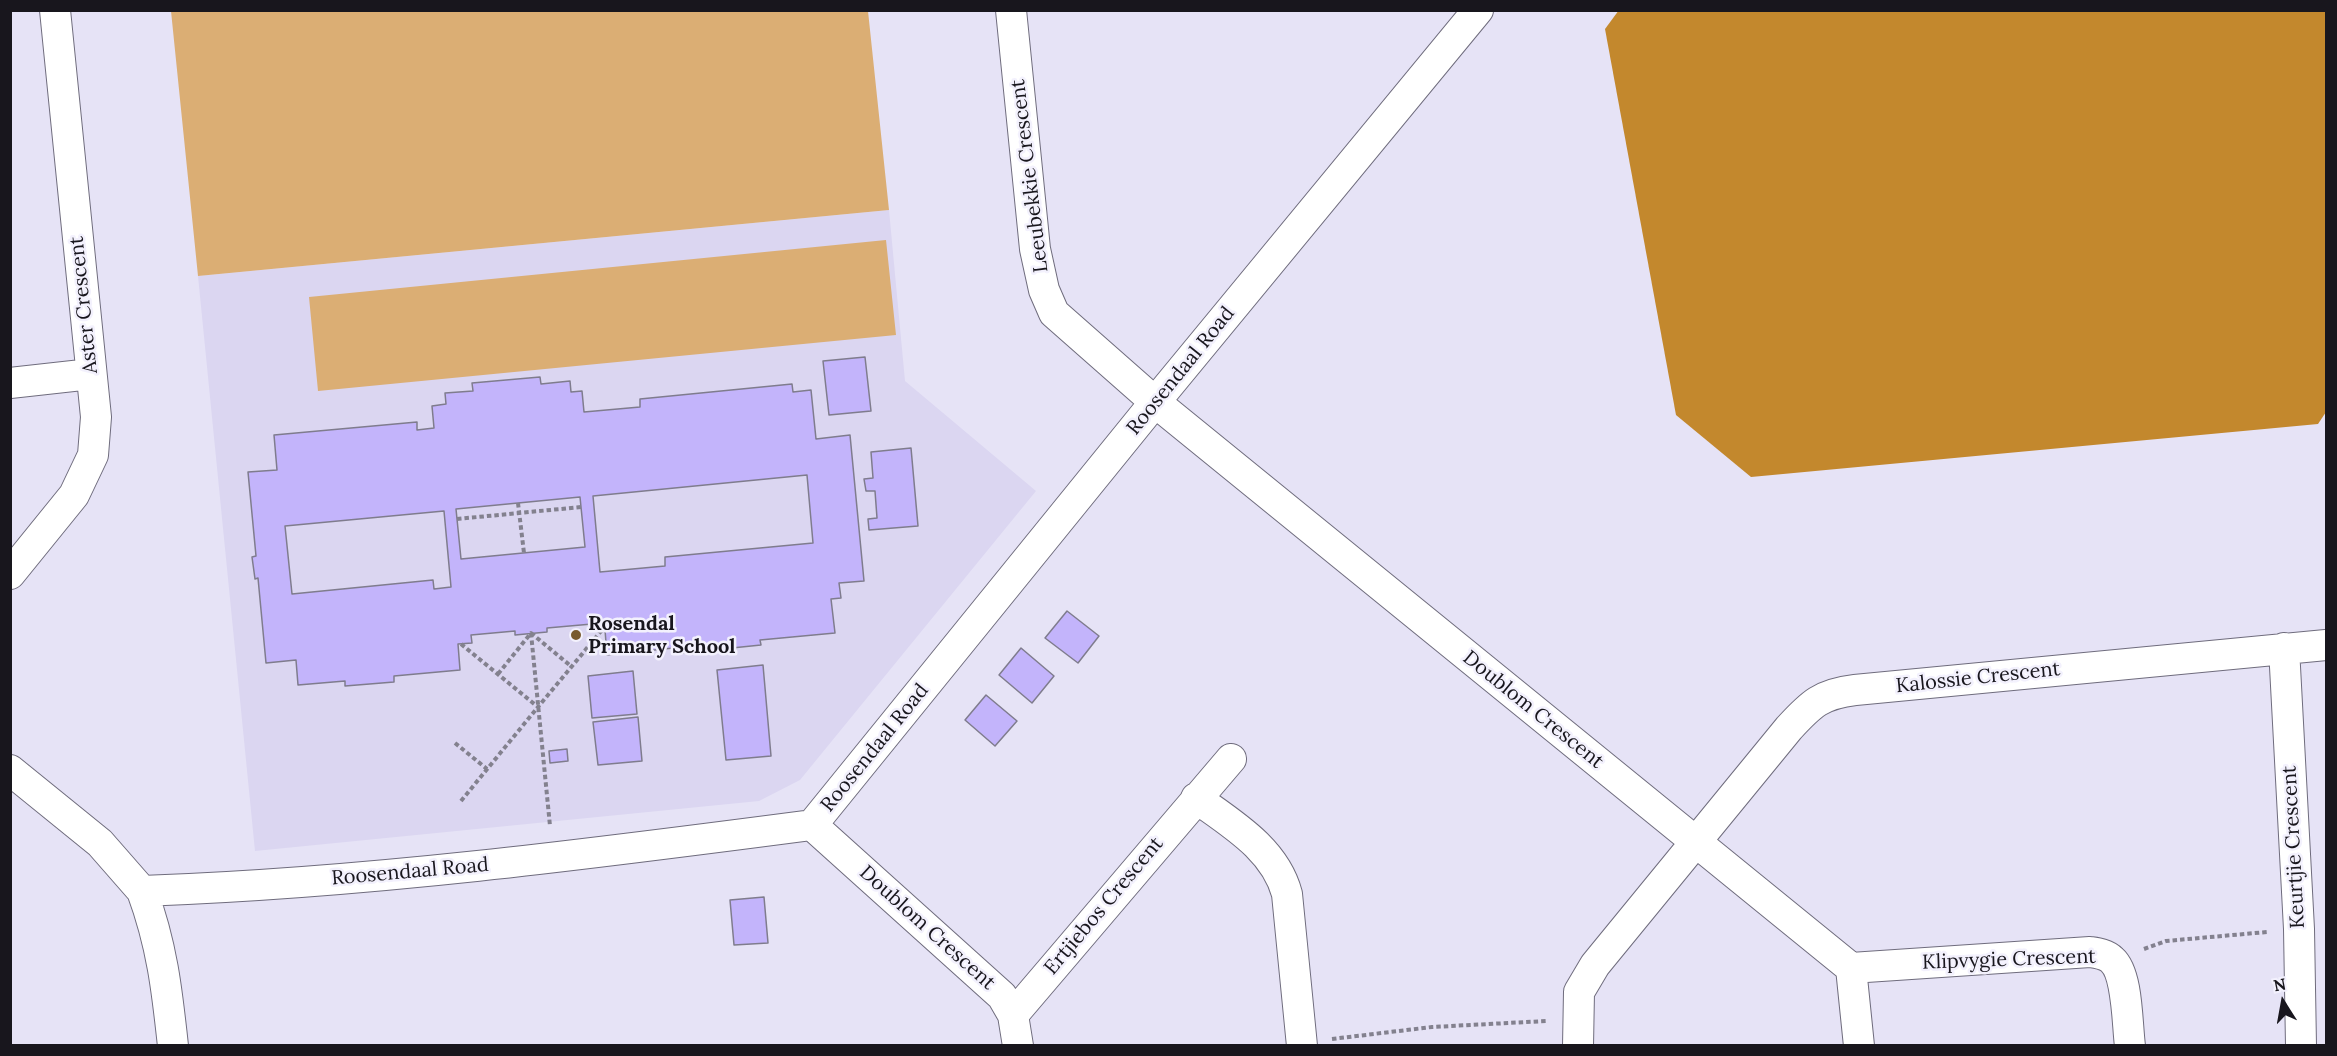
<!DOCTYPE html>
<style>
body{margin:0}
#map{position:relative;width:2337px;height:1056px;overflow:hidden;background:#e6e3f6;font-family:Lora,serif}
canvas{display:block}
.frame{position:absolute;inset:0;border:12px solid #18161d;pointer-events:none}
.north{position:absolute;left:2253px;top:972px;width:60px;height:60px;-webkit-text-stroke:4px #f3f1fd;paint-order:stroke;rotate:349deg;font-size:16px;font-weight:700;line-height:24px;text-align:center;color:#18161d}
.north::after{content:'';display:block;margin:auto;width:21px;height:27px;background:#18161d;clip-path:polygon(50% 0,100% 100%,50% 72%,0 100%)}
</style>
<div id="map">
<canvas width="2337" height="1056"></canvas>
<div class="frame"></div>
<div class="north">N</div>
</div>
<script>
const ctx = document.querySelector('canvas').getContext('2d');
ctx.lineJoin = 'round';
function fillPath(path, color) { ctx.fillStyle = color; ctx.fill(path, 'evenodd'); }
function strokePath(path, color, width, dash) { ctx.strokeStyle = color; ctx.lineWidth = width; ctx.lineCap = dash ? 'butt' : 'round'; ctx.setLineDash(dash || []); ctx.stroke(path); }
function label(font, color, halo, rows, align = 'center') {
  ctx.font = font + ' Lora,serif'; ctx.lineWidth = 5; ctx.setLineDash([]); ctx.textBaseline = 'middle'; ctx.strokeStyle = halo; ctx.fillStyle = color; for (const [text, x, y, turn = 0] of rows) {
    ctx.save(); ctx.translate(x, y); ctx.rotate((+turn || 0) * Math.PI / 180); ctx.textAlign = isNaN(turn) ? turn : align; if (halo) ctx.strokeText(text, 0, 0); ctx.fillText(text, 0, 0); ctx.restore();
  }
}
fillPath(new Path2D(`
 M889,210L905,381L1036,491L800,780L759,801L255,851L198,276Z`), '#dbd6f1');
fillPath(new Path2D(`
 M171,11H868L889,210L198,276Z
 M886,240L896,335L318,391L309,297Z`), '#dbae74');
fillPath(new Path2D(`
 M1619,10L2326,11V412L2318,424L1751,477L1676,415L1605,29Z`), '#c3882d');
const building = new Path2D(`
 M865,357L871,411L829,415L823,361Z
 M540,377L541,384L570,381L571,392L582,391L584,412L640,407V399L792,384L793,392L811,390L816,439L850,435L864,581L839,583L841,598L831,599L835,633L760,640L761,645L683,653V647L607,655L605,630L592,631V624L547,628V632L515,635V631L471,635L472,643L458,644L460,670L394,676V682L345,686V681L298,685L296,660L266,663L258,578L255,579L252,557L256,556L248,472L277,470L274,435L417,422V430L434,428L432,406L446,404L445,393L473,391L472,383ZM807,475L813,543L665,557V566L600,572L593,496ZM580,497L585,547L461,559L456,509ZM444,511L451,587L434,589L433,580L292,594L285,526Z
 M911,448L918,526L869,530L868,519L877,518L875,491H866L864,479L873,478L871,452Z
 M1067,611L1099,636L1078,663L1045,638Z
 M1021,648L1054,676L1032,703L999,675Z
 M763,665L771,756L726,760L717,670Z
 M633,671L637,714L592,718L588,676Z
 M986,695L1017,721L995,746L965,720Z
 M638,717L642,761L598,765L593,722Z
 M567,749L568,761L550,763L549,751Z
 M764,897L768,943L734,945L730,900Z`);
fillPath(building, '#c3b4fb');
strokePath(building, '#7f7c8d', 1.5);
const street = new Path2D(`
 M1011,10L1035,249L1044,290L1054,313L1155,402L1851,968L1859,1046
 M10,383L91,374
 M10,574L74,495L93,455L96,417L55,10
 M2284,648L2299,929L2301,1046
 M10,770L100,843L142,891C367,883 590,854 812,825L1155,402L1478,10
 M1196,798C1232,824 1275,849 1287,894L1302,1046
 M812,825L1002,996L1013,1015L1018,1046
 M142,891C162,945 167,990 173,1046
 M1851,968L2090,952C2097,953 2106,954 2112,960C2128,974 2127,1024 2130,1046
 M1013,1015L1231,759
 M1578,1046L1579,992L1595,965L1789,728C1811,704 1821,694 1855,690L2326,645`);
strokePath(street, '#6f6c7d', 32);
strokePath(new Path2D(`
 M518,503L524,553
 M457,519L581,507
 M531,633L550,826
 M461,644L538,707L602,630
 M498,674L531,633L572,667
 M455,743L487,769
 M461,801L538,707
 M2144,949L2166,941L2267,932
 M1332,1039L1432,1027L1546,1021`), '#83818e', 4, [4.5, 3]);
strokePath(street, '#fff', 30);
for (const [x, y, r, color] of [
 [576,635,6,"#795a2f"]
]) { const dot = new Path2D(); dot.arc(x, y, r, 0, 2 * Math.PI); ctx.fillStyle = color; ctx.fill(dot); strokePath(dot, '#f3f1fd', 2); }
label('20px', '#18161d', '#f3f1fd', [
 ["Leeubekkie Crescent",1030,176,-97],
 ["Aster Crescent",84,305,-96],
 ["Roosendaal Road",1181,371,-51],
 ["Kalossie Crescent",1978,678,-6],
 ["Doublom Crescent",1533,710,39],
 ["Roosendaal Road",875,748,-51],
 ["Keurtjie Crescent",2294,847,-93],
 ["Roosendaal Road",410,872,-5],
 ["Ertjiebos Crescent",1104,906,-50],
 ["Doublom Crescent",927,928,42],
 ["Klipvygie Crescent",2009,960,-2]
]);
label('bold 20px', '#18161d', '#f3f1fd', [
 ["Rosendal",588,624],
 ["Primary School",588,647]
], 'left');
</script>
